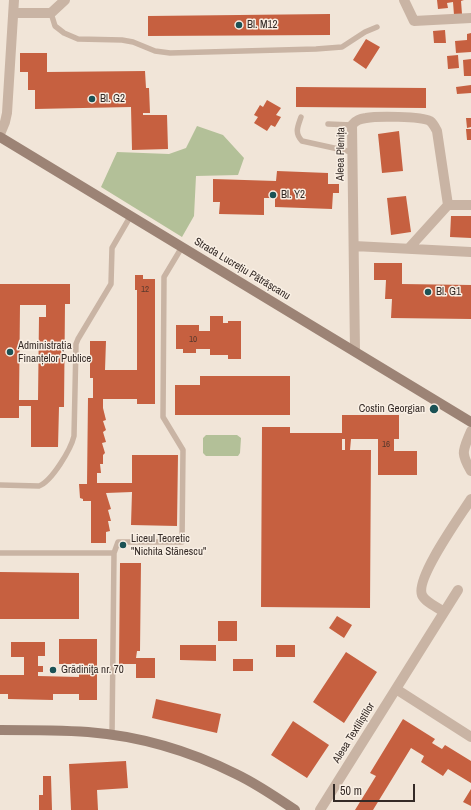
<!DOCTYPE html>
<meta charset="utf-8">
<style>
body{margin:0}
#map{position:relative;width:471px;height:810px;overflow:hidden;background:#f1e5d8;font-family:"Archivo Narrow",sans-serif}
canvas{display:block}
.scale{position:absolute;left:333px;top:784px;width:82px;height:18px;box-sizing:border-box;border:2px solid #342a26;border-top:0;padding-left:5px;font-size:12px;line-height:14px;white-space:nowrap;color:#342a26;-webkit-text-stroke:3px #f9efe4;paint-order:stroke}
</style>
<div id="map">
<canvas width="471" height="810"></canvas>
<div class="scale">50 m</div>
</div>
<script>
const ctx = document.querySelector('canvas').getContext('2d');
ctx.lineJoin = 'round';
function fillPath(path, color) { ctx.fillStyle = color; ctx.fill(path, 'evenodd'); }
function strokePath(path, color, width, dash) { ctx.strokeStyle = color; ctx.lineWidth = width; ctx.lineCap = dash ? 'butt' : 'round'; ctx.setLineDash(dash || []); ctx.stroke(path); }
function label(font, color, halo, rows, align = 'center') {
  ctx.font = font + ' "Archivo Narrow",sans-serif'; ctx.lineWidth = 3; ctx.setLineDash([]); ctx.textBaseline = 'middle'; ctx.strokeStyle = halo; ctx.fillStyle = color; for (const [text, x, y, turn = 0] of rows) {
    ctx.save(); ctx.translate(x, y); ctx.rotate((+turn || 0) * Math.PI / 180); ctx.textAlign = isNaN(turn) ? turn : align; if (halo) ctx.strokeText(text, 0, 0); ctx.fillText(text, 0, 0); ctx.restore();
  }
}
fillPath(new Path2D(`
 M197,126L223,135L244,158L238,175L196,176L194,216L182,237L101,187L117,152L169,154L186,148Z
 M206,435H237L241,438L240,453L238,456H206L203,453V438Z`), '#b3c098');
fillPath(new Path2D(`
 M437,0H464L461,1L462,14L454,15L453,2L447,3L448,8L438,9Z
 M330,14V35L148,36V16Z
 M445,30L446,43H434L433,31Z
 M471,33V52L456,53L455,41L467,40V34Z
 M366,39L380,47L366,69L353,60Z
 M20,53H47V72L145,71L146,88H149L150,113H143V115H167L168,149L132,150L131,107L35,109V90H28V72H20Z
 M458,55L459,68L448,69L447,56Z
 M471,59V76H464L463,60Z
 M471,85V93L457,94L456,87Z
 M296,87L426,88V108L296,107Z
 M267,100L281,108L276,115L281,117L275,127L271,125L267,131L254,123L258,117L254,115L260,105L263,107Z
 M466,118H471V127L467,128Z
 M466,129H471V140H467Z
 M399,131L403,171L382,173L378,134Z
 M277,171L328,173V184H339V193H333L332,209L275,207V198H264V215L219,214L220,202H213V179L276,181Z
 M406,196L411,232L391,235L387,198Z
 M451,216H471V238L450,237Z
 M374,263H402V284L471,285V319L391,318L392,299H385L386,280H374Z
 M135,275H143V279H155V404H137V399H103V408L106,420L103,421L106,430L103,432L106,442L102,443L105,453L103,455V464H100L101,473H97V483H132V455H178L177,526L131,525L132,492L106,493L111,509L108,510L111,521H108L110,531L106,532V543H91V501H83V499L80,498L79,484H87L88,398H93V378H90V341H106L105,370H137V290H135Z
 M0,284H70V304H65L64,407H59L58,447H31V406H19V418H0ZM20,305H46V317H39L38,400H19Z
 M210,316H223V323H228V321H241V359H228V355H210V349H196V353H183V349H176V325H199V331H210Z
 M200,376H290V415H175V385H200Z
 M342,415H399V439H394V451H417V475H378V439H351L350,450H371L370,608L261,607L262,427H290V433H342ZM342,439H345V450H342Z
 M120,563H141L140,651H137L136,658H155V678H136V664H119Z
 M0,572L79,573V619H0Z
 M337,616L352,625L344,638L329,628Z
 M218,621H237V641H218Z
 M59,639H97V700H79V694H53V700L8,699V694H0V675H24V657H11V642H45V656H38V666H43V672H38V676L79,677V664H59Z
 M180,645H216V661L180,660Z
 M276,645H295V657H276Z
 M346,652L377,672L344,723L313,702Z
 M233,659H253V671H233Z
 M156,699L221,714L217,733L152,718Z
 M403,719L435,739L432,743L442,749L445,745L471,761V783L448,769L443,776L421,762L424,756L411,748L373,810H355L376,776L370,773Z
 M293,721L329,745L307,778L271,755Z
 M126,761L128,788L97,790L98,810H71L69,764Z
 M43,776H51L52,810H39V795H43Z
 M471,789V806L463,802Z`), '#c66040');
strokePath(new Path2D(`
 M51,13L55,26L64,33L78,39L122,40L133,42L155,51L170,53L316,49L342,47L365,32L377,27
 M301,117C298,126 294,133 302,141L352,152
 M328,124L352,125
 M0,485L39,486C52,481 71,449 74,436L76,344L78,339L111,284L112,248L130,217
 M0,553H114
 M112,735L114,553L118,542H182L183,450L163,417L164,277L182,247`), '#c9b4a4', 5.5);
strokePath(new Path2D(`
 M404,0L414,21L471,18
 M14,13H51L65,0
 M0,134L5,122L7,113L14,0
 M354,246L471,252
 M409,248L448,205H471
 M355,351L352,125C356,120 360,119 366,118C376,116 421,116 430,121C433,123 435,127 437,131L448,205
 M471,431C463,451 460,452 471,471
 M444,612C437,607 425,602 422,595C415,578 461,515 471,499
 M396,689L471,737
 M320,810L458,590`), '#c9b4a4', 10);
strokePath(new Path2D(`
 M0,137L471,422
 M0,730C29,730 59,730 88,732C139,736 190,751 236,774C257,784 276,797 295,810`), '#9c8375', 10);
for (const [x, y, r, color] of [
 [239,25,4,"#1b5255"],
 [92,99,4,"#1b5255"],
 [273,195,4,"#1b5255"],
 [428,292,4,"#1b5255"],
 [10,352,4,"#1b5255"],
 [434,409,5,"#1b5255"],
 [123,545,4,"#1b5255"],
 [53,670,4,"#1b5255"]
]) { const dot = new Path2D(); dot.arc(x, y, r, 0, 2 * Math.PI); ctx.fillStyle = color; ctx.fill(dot); strokePath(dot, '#f9efe4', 1.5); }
label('9px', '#58382c', null, [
 ["12",145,290],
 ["10",193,340],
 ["16",386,445]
]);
label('11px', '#342a26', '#f9efe4', [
 ["Bl. M12",247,25],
 ["Bl. G2",100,99],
 ["Bl. Y2",281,195],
 ["Bl. G1",436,292],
 ["Administrația",18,346],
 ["Finanțelor Publice",18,359],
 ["Costin Georgian",425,409,"right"],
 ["Liceul Teoretic",131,539],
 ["\"Nichita Stănescu\"",131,552],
 ["Grădiniţa nr. 70",61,670]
], 'left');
label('11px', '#342a26', '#f9efe4', [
 ["Aleea Plenița",341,154,-89],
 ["Strada Lucrețiu Pătrășcanu",242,269,31],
 ["Aleea Textiliștilor",354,733,-58]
]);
</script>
